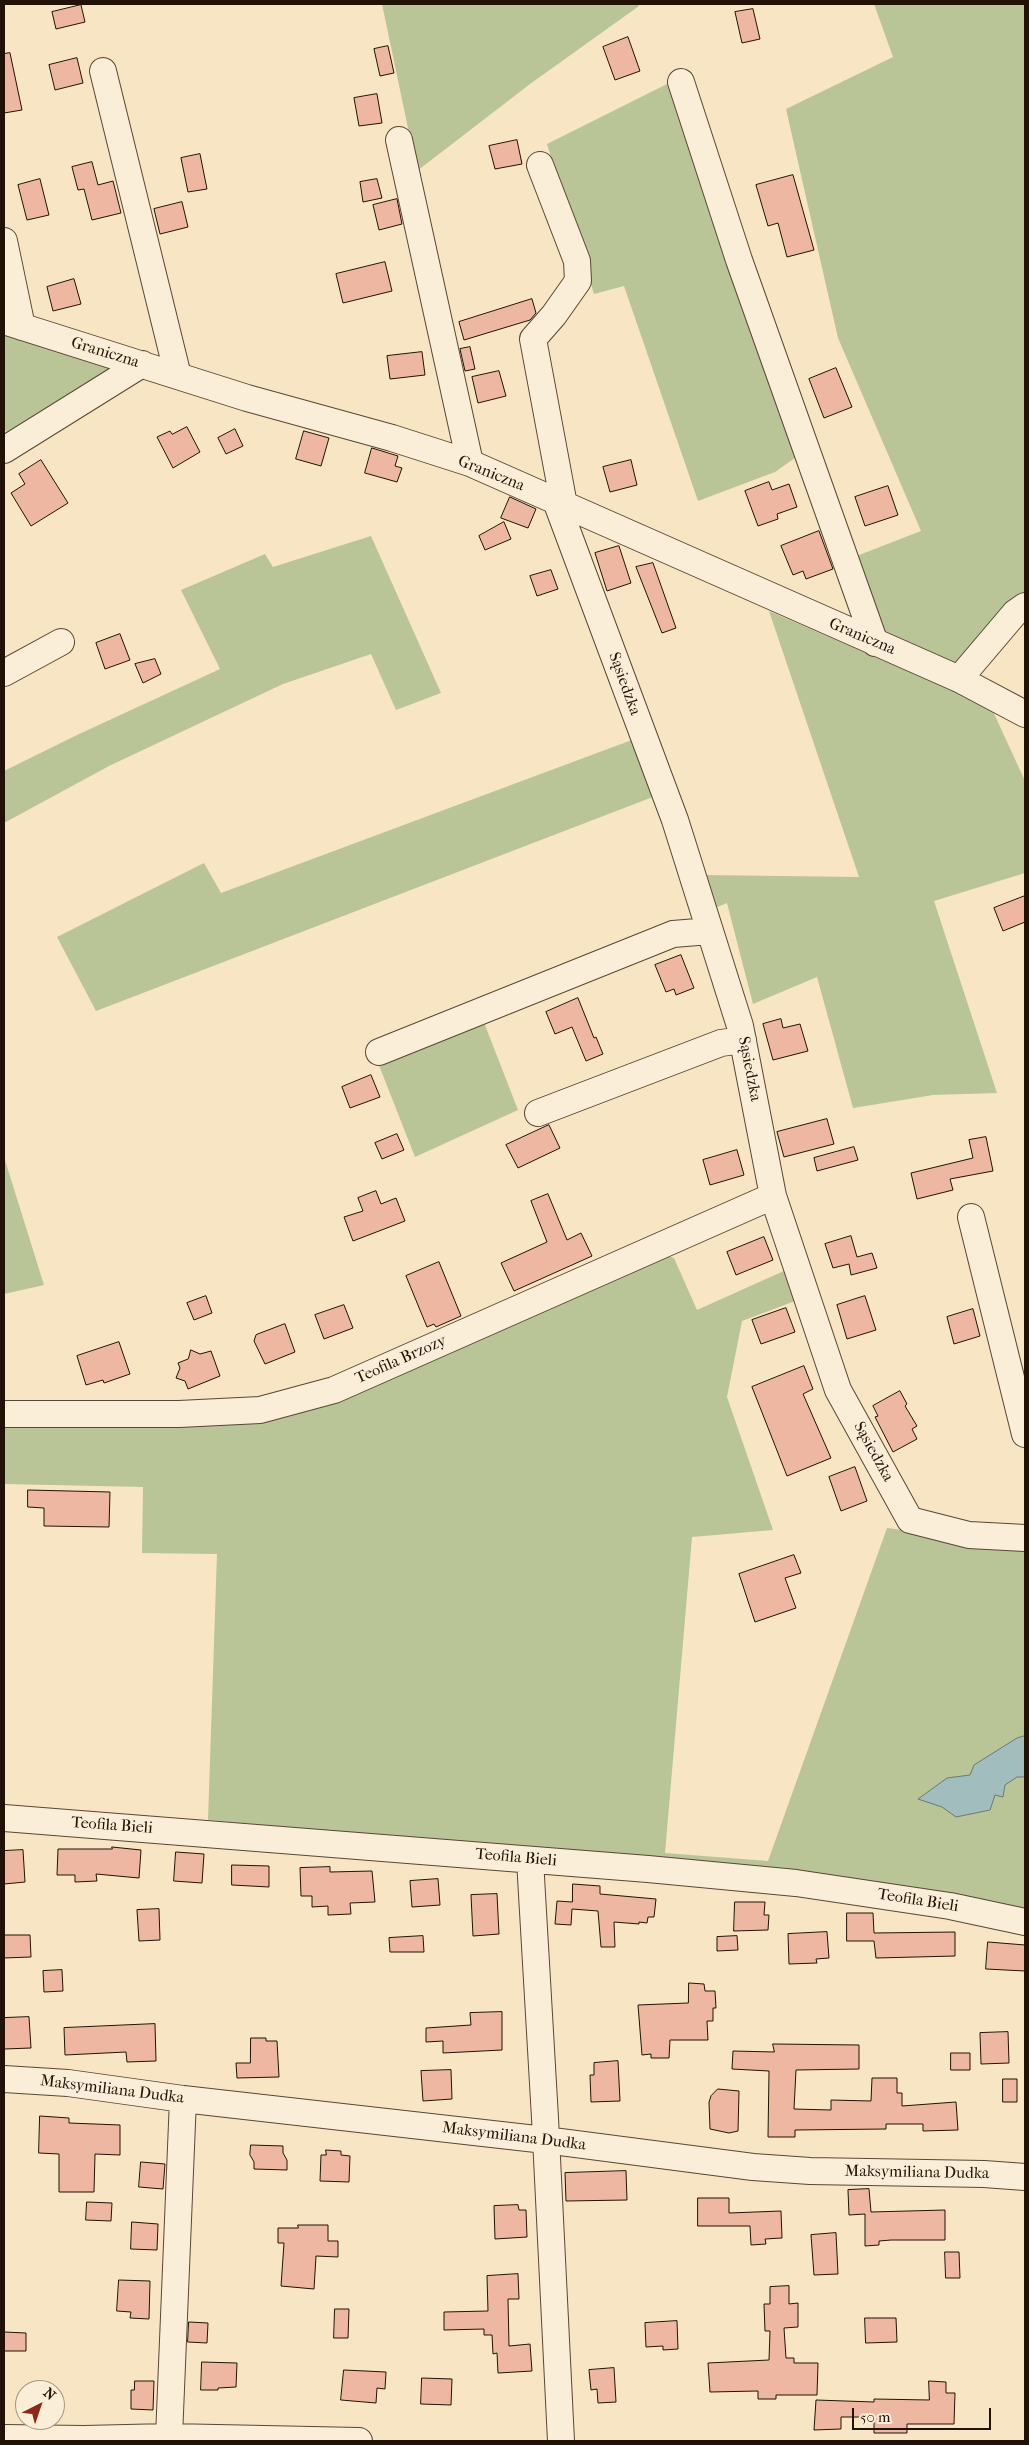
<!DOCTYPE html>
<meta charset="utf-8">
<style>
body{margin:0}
#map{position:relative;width:1029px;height:2445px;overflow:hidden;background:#f8e5c3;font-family:"IM FELL French Canon",serif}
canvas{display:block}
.frame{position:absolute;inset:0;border:5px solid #221205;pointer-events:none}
.north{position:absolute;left:15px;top:2380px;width:50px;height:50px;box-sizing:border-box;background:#faeed8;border:1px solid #a49684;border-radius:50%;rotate:41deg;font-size:14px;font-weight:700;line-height:20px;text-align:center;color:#221205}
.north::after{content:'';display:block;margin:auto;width:18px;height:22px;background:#8f2418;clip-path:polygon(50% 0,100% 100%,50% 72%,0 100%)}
.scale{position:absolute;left:852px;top:2408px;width:139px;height:22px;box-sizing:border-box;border:2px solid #221205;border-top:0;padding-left:6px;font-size:15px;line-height:18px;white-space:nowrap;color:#221205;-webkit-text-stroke:4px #faeed8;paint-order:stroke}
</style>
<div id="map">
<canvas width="1029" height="2445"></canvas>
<div class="frame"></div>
<div class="north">N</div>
<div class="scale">50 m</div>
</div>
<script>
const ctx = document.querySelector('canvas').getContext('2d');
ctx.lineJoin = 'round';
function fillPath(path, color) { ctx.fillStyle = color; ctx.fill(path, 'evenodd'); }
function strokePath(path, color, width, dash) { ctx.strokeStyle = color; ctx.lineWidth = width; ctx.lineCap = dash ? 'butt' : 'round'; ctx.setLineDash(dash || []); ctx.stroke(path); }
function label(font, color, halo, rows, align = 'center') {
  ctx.font = font + ' "IM FELL French Canon",serif'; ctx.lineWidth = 4; ctx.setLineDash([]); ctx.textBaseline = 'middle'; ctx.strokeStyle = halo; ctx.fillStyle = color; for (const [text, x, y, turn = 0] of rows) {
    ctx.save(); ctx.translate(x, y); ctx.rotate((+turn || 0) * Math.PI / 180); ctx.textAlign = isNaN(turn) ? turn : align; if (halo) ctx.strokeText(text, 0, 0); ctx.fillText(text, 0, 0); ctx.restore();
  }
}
fillPath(new Path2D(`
 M382,4H638L639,6L530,84L417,171Z
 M874,4H1025V594L963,662L952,666L881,632L854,557L921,531L838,338L786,109L893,57Z
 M673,81L799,455L775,472L698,501L624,286L594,294L547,144Z
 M4,334L117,366L11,439L4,428Z
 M371,536L441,693L396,710L371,654L283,684L109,766L4,823V771L77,735L220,669L181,590L265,554L273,567Z
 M769,611L991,707L1025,781V873L934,901L997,1093L933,1095L853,1108L817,977L753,1004L727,903L710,910L703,875L859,877Z
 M640,737L658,795L96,1011L57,937L204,863L221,893Z
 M478,1007L518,1110L415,1157L371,1045Z
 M4,1157L44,1285L4,1294Z
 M663,1254L674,1258L697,1310L786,1270L795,1301L742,1321L727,1397L773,1530L692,1537L665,1853L768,1861L887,1528L1025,1545V1917L780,1871L208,1820L217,1554L142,1553L143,1487L4,1484V1421H251Z`), '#b9c597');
const water = new Path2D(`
 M1025,1736V1777H1017L1005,1785L1003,1797L995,1795L990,1810L956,1817L942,1807L918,1799L947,1778L970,1775L974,1765L1017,1738Z`);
fillPath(water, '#a1bdbd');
strokePath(water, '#6e7973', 1);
const building = new Path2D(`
 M81,5L85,22L56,29L52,12Z
 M753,9L760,39L742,43L735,12Z
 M628,37L640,71L615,80L603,47Z
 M388,46L394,73L380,76L374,49Z
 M10,53L22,110L4,113V54Z
 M77,58L83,83L55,90L49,65Z
 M377,94L382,123L359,126L354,98Z
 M517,140L522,164L495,169L489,146Z
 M200,154L207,189L188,192L181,158Z
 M92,162L98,185L113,181L121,213L92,220L84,189L78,190L72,167Z
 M793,175L814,250L787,257L778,223L768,226L756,185Z
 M40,179L49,215L27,220L18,185Z
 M377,179L382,198L363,202L360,182Z
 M397,199L402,224L379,230L373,205Z
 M182,202L188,227L160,234L154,209Z
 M385,262L392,291L343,303L336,274Z
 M74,279L81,304L53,311L47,287Z
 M532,299L536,313L530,320L464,340L459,322Z
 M470,347L475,369L465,371L460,349Z
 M422,352L425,375L390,379L387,356Z
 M836,368L852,407L824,418L809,379Z
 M499,371L506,396L478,403L472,377Z
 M187,427L200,452L173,468L157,437L170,431L172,434Z
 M235,429L243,446L226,454L218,438Z
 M304,431L329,438L321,466L296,459Z
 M372,448L398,456L395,466L402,468L397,482L365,473Z
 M41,460L68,503L31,526L11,493L25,484L19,474Z
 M631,460L637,485L610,492L603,467Z
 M769,482L772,490L789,484L797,507L777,514L778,519L758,526L745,491Z
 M888,486L898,515L865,526L855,497Z
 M510,497L536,509L528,528L501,518Z
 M504,522L511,539L485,550L479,536Z
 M819,531L833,569L806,579L803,571L793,575L781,546Z
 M619,546L631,583L607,591L595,553Z
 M653,563L676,628L662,633L636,567Z
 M551,570L558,589L537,596L530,576Z
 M120,634L130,660L105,669L96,643Z
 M155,659L161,674L143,683L135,664Z
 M1025,896V922L1003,931L994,908Z
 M681,955L694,988L676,995L674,989L666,992L655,965Z
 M578,998L594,1038L596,1037L603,1054L586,1061L572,1027L555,1034L546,1012Z
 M781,1019L783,1028L800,1024L808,1051L773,1060L763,1024Z
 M371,1075L380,1097L350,1108L342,1087Z
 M827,1119L834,1144L784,1157L777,1132Z
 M549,1125L560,1148L518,1168L506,1145Z
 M397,1134L404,1150L382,1159L375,1143Z
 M986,1137L993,1171L950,1179L953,1190L917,1199L911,1173L973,1158L969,1140Z
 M854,1147L858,1160L817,1171L814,1158Z
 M737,1150L744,1175L710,1185L703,1160Z
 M376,1191L381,1204L396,1198L405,1221L353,1241L344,1217L363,1211L358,1198Z
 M548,1194L567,1240L581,1233L592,1256L514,1291L501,1263L547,1242L531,1201Z
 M851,1236L857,1257L872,1253L877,1268L851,1275L849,1264L833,1268L825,1244Z
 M764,1237L773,1260L736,1275L727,1252Z
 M439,1262L461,1316L436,1327L434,1324L427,1327L406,1276Z
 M206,1296L212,1313L194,1320L187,1303Z
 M865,1296L876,1330L847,1339L837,1305Z
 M344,1305L353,1328L324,1339L315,1315Z
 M786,1308L795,1332L761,1344L752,1320Z
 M973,1309L980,1336L954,1344L947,1317Z
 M285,1324L295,1352L265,1364L254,1341L256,1335Z
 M119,1342L130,1374L104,1383L103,1380L86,1385L77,1356Z
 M191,1350L200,1354L211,1351L220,1376L188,1389L185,1381L176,1378L180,1368L178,1363L188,1359Z
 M804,1366L813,1389L803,1394L831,1458L787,1476L752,1387Z
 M900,1391L907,1404L905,1406L917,1426L912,1429L917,1439L893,1452L875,1417L878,1416L873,1406Z
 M855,1467L867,1501L841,1511L829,1477Z
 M28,1490L110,1492L109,1527L44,1526V1508L28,1507Z
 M794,1555L801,1573L785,1578L796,1608L755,1622L739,1574Z
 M112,1847L141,1850L139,1878L96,1874L97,1881L75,1882V1875H57L58,1849H112Z
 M23,1850L25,1882L4,1884V1851Z
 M176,1852L204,1854L202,1883L174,1881Z
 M232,1865L269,1866V1887L232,1885Z
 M330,1867V1872L372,1871L375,1902L350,1903L351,1914L328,1915V1906L312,1907V1896H301L300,1868Z
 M438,1879L440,1905L412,1907L410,1881Z
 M573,1884L600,1886V1894L656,1899L654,1917H648L647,1923L639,1922V1924L614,1922L615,1947H601L598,1911L572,1909L571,1925L555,1924L557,1901L572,1902Z
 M497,1894L499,1934L473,1936L471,1895Z
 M735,1902H765L764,1915H769L768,1930L734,1931Z
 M159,1909L160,1940L139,1941L137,1910Z
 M847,1913H873L874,1933L955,1932V1956L876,1958L874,1941H847Z
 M827,1932L829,1958L816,1959L817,1963L789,1964L788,1934Z
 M4,1935H30L31,1957L4,1958Z
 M423,1936L424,1952H390L389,1938Z
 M737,1936L738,1950L717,1951V1937Z
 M988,1942L1025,1945V1971L986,1969Z
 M62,1970L63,1991L44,1992L43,1971Z
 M689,1983L704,1984L705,1991H715L716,2008H713V2021H707L708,2040H670L669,2058H651V2054L642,2055L638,2005L688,2003Z
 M502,2012V2050L443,2053V2041L426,2042V2028L471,2025L470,2013Z
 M29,2017L31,2048L4,2049V2018Z
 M155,2024L156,2061L127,2062L126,2052L65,2055L64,2028Z
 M1008,2032L1009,2063L981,2064L980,2033Z
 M251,2038H266V2041H277L279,2077L237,2078L236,2063H250Z
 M773,2044L859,2045V2069L796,2070L794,2109L831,2110V2100L871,2101L872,2078H897V2093H902V2106L956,2102L958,2130L923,2131V2124H886V2129L795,2130V2137H768L769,2071L732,2069L733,2051L774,2052Z
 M951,2053H970V2070H951Z
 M618,2061L620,2101L591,2102L590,2075H594V2063Z
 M451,2070L452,2099L423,2101L421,2071Z
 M1003,2079H1017V2102H1003Z
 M718,2089L739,2091L738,2131L729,2133L710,2129L709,2102L711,2096Z
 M40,2116L69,2118V2123L120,2125V2155L95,2154L94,2192H59V2154L39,2153Z
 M251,2145L283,2146V2153L287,2160V2170L254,2169V2162L250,2155Z
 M326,2150L341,2151V2155L350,2156L349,2182L320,2181L321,2155H326Z
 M141,2162L165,2164L163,2189L139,2187Z
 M626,2171L627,2200L566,2201L565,2173Z
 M869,2189L871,2212L945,2210V2240H891L879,2241V2245L865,2246V2214L849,2215L848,2190Z
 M698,2198H729V2213L781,2211L782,2238L765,2239L766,2244L751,2245L750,2226H698Z
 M87,2202L112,2203L111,2221L86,2220Z
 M518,2205L519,2210H526L527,2237L495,2239L494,2206Z
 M132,2222L158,2224L157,2250L131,2249Z
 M298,2225H328V2241H338V2257L316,2256L314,2289L281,2286L284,2243H278V2228H298Z
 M836,2233L838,2274L814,2275L811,2235Z
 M945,2252H959L960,2278H946Z
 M518,2274L519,2299H508L509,2346L530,2344L532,2371L498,2373L497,2353L493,2354L492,2335H484V2329L444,2330V2312L488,2311L487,2276Z
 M119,2280L150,2281L149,2319L130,2318L131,2312L117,2311Z
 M789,2286V2304L798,2303V2327L784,2328L786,2358H794V2363H818L817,2395H776V2399H758V2391L710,2392L708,2363L769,2360L770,2331H765L764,2304H770V2287Z
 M335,2309H349L348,2338H334Z
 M865,2318H896L897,2342L866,2343Z
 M677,2321L678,2349L663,2350V2346L646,2347L645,2323Z
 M189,2322L208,2323L207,2343L188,2342Z
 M4,2332L26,2333V2351H4Z
 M202,2362L237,2363L236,2387L218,2388V2390H201Z
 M614,2368L616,2402L598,2403L597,2389L591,2390L589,2370Z
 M344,2370L386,2372L385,2389L377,2388L376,2403L341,2400Z
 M422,2378L452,2379L451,2405L421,2404Z
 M135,2381H154L153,2410L131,2409V2390H134Z
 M929,2381L946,2382V2393H955L954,2424H907V2433H874V2417H841V2429L814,2430L816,2400L874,2402V2399L929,2400Z`);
fillPath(building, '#eeb7a2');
strokePath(building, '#221205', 1);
const minor = new Path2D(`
 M103,71L178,376
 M681,82L739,260L875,643
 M399,140L470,463
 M540,165L577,261L578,281L554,315L533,339L564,505
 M4,241L22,327
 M4,321L247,398L392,438L470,463L959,679L1025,714
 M4,450L142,364
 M556,501L675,820L710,931L740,1026L773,1196L838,1390L910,1520L969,1535L1025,1538
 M4,673L61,642
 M959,679L1015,613L1025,606
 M379,1052L673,934L710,931
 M538,1113L721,1043L743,1040
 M971,1217L1025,1434
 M4,1414H179L260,1410L334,1390L773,1196
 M4,1818L648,1869L796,1883L950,1906L1025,1922
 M530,1860L545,2118L561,2441
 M4,2079L68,2083L183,2099L545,2140L753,2167L810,2171L984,2174L1025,2177
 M169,2437L183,2099
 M4,2438L84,2439L169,2437L359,2441`);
strokePath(minor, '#584734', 28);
strokePath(minor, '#faeed8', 26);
label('16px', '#221205', '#faeed8', [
 ["Graniczna",105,353,17],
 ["Graniczna",491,474,22],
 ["Graniczna",862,637,23],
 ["Sąsiedzka",624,684,70],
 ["Sąsiedzka",749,1069,79],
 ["Teofila Brzozy",401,1360,-24],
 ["Sąsiedzka",873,1452,61],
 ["Teofila Bieli",112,1826,4],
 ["Teofila Bieli",516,1858,5],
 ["Teofila Bieli",918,1901,9],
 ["Maksymiliana Dudka",112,2090,7],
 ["Maksymiliana Dudka",514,2137,7],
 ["Maksymiliana Dudka",917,2173,1]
]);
</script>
